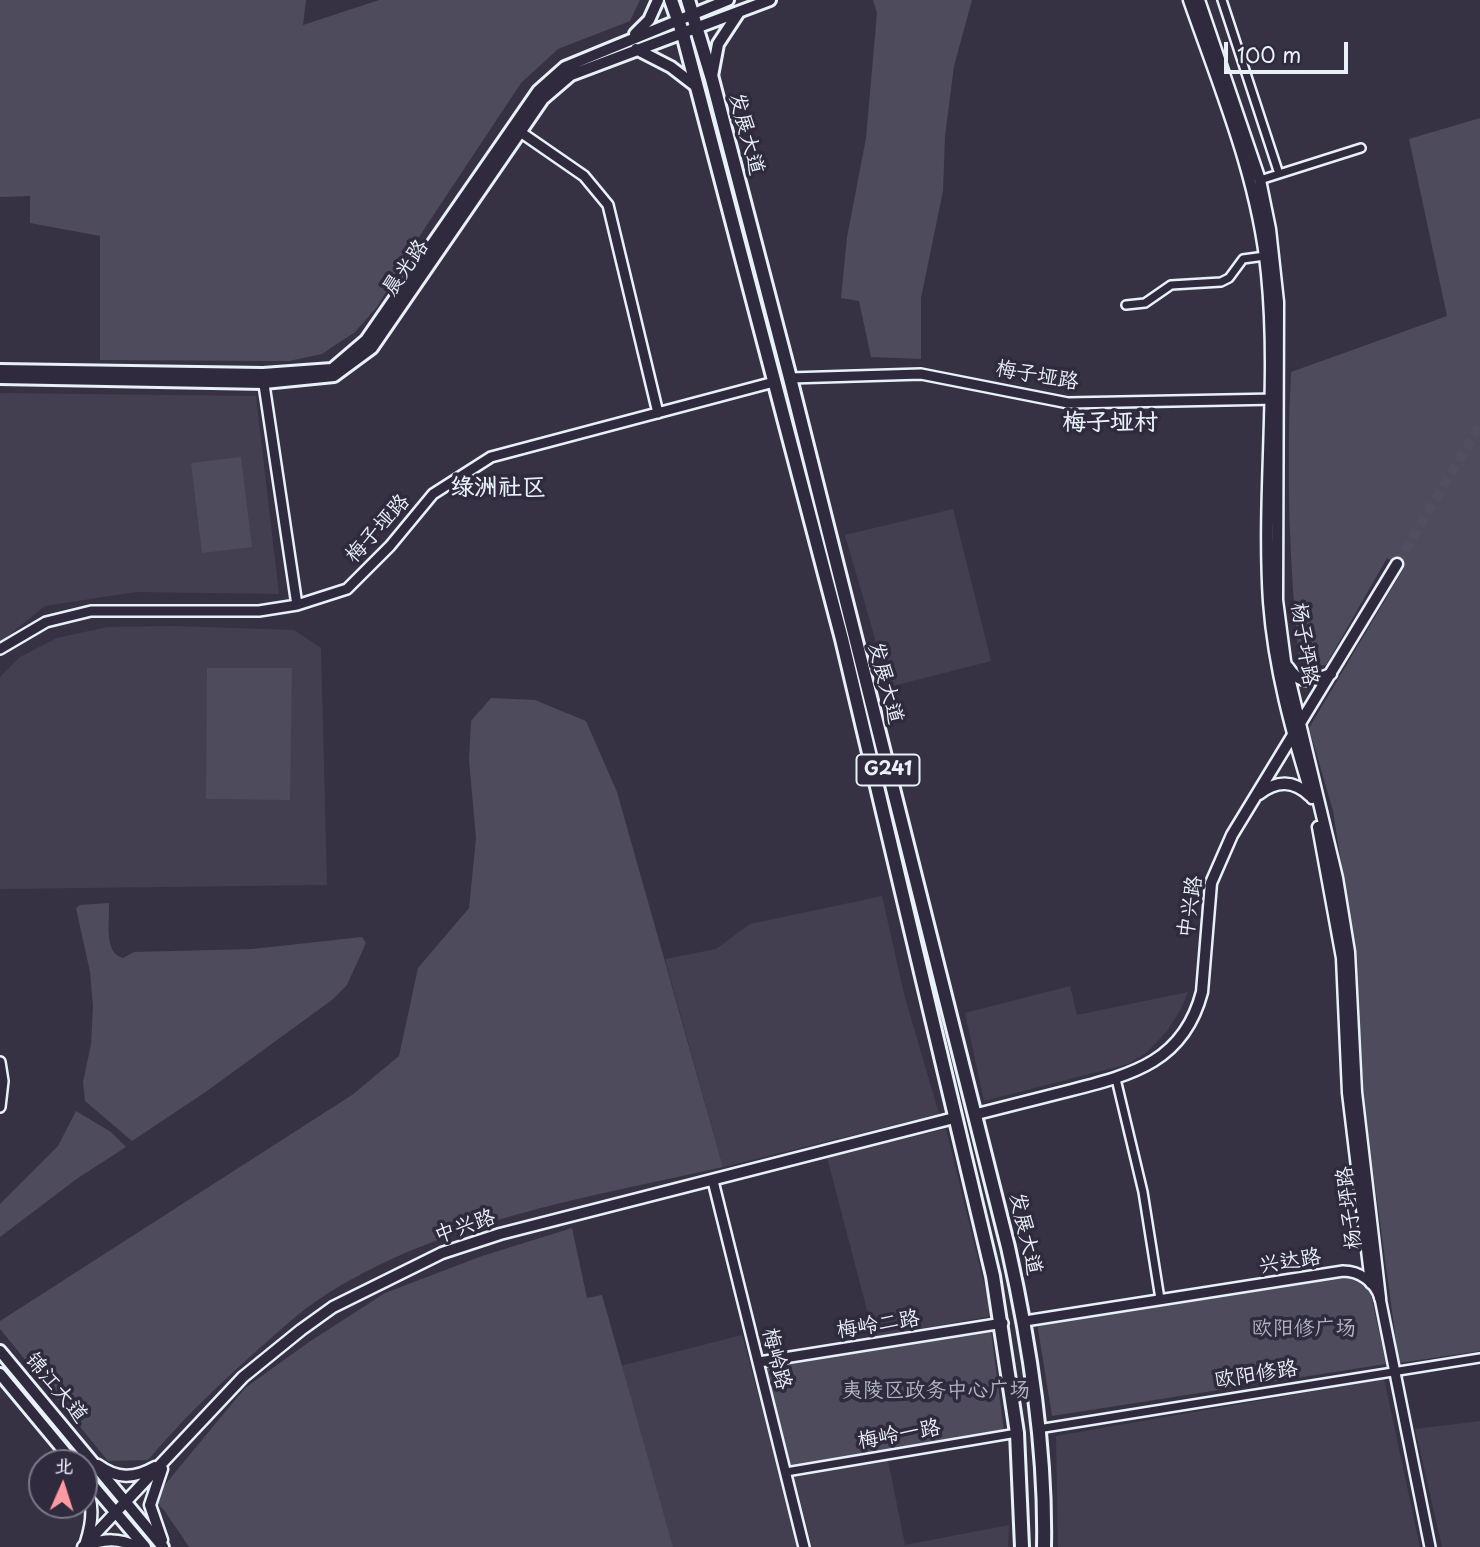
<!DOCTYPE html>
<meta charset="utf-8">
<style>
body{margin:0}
#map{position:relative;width:1480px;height:1547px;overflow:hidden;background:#363244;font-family:"Playpen Sans","LXGW WenKai TC",sans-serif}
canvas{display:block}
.north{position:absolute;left:28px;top:1449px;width:70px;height:70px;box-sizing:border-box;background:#2f2a3d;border:2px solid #797a88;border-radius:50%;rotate:3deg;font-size:19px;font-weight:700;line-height:28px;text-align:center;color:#e8f1f8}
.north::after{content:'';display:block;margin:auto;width:24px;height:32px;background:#ff9aa2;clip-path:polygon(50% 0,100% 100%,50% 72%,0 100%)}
.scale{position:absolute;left:1224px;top:42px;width:124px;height:32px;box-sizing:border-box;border:4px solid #e8f1f8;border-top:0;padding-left:9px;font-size:21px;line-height:24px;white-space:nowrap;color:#e8f1f8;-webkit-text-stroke:5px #2f2a3d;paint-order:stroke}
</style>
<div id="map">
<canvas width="1480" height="1547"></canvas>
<div class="north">北</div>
<div class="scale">100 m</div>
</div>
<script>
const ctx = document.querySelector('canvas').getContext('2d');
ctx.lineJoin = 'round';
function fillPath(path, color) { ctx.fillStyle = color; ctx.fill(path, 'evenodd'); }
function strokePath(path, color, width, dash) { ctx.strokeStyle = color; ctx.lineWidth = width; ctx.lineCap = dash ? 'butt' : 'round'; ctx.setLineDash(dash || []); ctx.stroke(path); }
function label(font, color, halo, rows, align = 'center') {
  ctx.font = font + ' "Playpen Sans","LXGW WenKai TC",sans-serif'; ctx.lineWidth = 7; ctx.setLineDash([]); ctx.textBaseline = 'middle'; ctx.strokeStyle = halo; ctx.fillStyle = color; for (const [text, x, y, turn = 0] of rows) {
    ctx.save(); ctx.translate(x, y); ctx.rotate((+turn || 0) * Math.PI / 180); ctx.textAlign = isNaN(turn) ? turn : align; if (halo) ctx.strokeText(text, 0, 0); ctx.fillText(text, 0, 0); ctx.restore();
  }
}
fillPath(new Path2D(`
 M0,393L256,396L279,594L136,592L45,606L0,642Z
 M953,509L991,661L889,687L845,535Z
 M173,626L294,630L321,648L327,885L0,889V677L20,657L57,638L107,627Z
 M882,896L904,994L939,1114L723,1167L665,959L716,949L750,924Z
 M1070,986L1077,1015L1188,992L1181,1009L1167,1031L1146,1053L1128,1064L984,1101L965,1013Z
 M946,1129L992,1316L874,1337L827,1157Z
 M742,1335L799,1547H673L620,1366Z
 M1384,1379L1420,1547H1058L1056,1436Z
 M1480,1421V1547H1442L1415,1429Z
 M888,1460L905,1545L1009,1525L1008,1547H812L794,1477Z`), '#433f51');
fillPath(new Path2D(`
 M0,0H306L303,25L379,0H640L630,21L558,49L521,83L417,240L377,307L355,332L322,354L289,361H262L100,360V236L30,223V196L0,197Z
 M873,0H972L954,66L945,136L943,191L921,298V359L871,357L859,301L841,298L847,237L866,138L877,13Z
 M1480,118V1351L1399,1363L1363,1096L1355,951L1333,811L1309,728L1404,568L1387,558L1326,665L1300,667C1289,568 1286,471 1291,372L1447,316L1409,139Z
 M241,457L252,547L202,553L191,463Z
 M207,668H292L290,800L206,799Z
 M491,698L535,700L586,721L617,792L723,1167C590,1197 448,1219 330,1292C302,1309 277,1333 252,1355C214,1389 181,1421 148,1460L108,1461L0,1329V1321L352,1095L399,1056L418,968L469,908L476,838L469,760L471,721Z
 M109,903C110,920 103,953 123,958L134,952L252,949L362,937L366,943L347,985L332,1000L207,1091L132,1141L85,1101L83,1082L91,1044L93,1006L90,972L76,908L80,905Z
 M76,1111L111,1132L126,1147L78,1178L0,1237V1204L58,1146Z
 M572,1228L587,1298L602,1295L673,1547H189L164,1510L153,1499L245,1388L309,1342L385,1293L482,1256Z
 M1345,1273L1361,1280L1371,1295L1386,1364L1052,1416L1037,1323Z
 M991,1331L1004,1431L790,1467L764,1367Z`), '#4d4b5c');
strokePath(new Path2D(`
 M1397,564L1480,425`), '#514f5f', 10, [10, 5]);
const minor = new Path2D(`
 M1222,0L1279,174
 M1260,180L1361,148
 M1126,305L1145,303L1171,285L1221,282L1229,278L1243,259L1265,256
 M1116,1079L1143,1192L1160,1299
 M1038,1429L1480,1358
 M786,1472L1017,1433`);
const tertiary = new Path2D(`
 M516,129L584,176L608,205L658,413
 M263,378L297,605
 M790,378L921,374L1068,403L1277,399
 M0,649L46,622L91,611H259L297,605L347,589L390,546L433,494L491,457L774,382
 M0,1062L3,1081L0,1107
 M713,1181L804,1547
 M1025,1321L1343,1271C1360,1271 1375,1282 1380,1298L1430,1547
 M759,1362L1003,1323`);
const secondary = new Path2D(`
 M1189,0C1220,89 1258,179 1267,274C1278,383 1262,493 1269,602C1274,669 1292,734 1312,798
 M1199,0L1260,180L1270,229L1278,302L1277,600L1285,661L1337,878L1349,952L1356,1092L1380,1298
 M1288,667C1300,686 1313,681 1331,674
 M1259,794C1277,780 1294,780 1310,796
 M1318,827L1342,958L1348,1093L1371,1283
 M977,1114C1009,1106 1040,1098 1072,1090C1134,1074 1184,1061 1202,992L1211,883L1232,835L1397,564
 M98,1465C117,1479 134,1479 155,1467
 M84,1482C94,1503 93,1520 86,1542
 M162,1540L150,1505L162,1469
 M85,1545C106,1539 118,1538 138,1547
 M83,1547L243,1377L301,1330L333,1307L442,1253L500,1234L954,1118`);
const primary = new Path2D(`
 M635,34L649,20L658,0
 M636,49L671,67L697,87
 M712,76L718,44L739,12
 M0,370L263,374L332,369L366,340L538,91L565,67L728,0
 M0,378L264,383L334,376L372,348L543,99L571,75L770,0
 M0,1351L163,1547
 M0,1374L74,1463
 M84,1475L145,1547`);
const trunk = new Path2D(`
 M671,0L683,34L842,639L993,1276L1017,1433L1022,1547
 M688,0L712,79L790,378L1008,1247C1030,1345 1046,1446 1044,1547`);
strokePath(minor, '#e8f1f8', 12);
strokePath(tertiary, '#e8f1f8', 14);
strokePath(secondary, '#e8f1f8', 15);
strokePath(primary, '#e8f1f8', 16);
strokePath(trunk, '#e8f1f8', 18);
strokePath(minor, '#2f2a3d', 7);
strokePath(tertiary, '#2f2a3d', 9);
strokePath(secondary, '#2f2a3d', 10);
strokePath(primary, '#2f2a3d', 10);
strokePath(trunk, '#2f2a3d', 12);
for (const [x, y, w] of [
 [888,770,63]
]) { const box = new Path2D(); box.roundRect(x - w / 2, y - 15.5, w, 31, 5); ctx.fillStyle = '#2f2a3d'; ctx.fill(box); strokePath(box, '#e8f1f8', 2); }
label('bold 19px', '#e8f1f8', null, [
 ["G241",888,770]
]);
label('21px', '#e8f1f8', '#2f2a3d', [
 ["发展大道",746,134,75],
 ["晨光路",406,268,-55],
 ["梅子垭路",1037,376,10],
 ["梅子垭路",378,529,-48],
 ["杨子坪路",1304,644,81],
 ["发展大道",885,683,75],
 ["中兴路",1191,907,-81],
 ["杨子坪路",1350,1208,-97],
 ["中兴路",465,1227,-19],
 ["发展大道",1025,1234,77],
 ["兴达路",1290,1262,-9],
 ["梅岭二路",878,1325,-9],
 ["梅岭路",776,1359,76],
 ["欧阳修路",1256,1375,-9],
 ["锦江大道",56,1388,50],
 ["梅岭一路",899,1435,-10]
]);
label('21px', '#b2b7c1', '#2f2a3d', [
 ["欧阳修广场",1304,1329],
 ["夷陵区政务中心广场",936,1391]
]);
label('bold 24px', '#e8f1f8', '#2f2a3d', [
 ["梅子垭村",1110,423],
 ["绿洲社区",498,488]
]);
</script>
